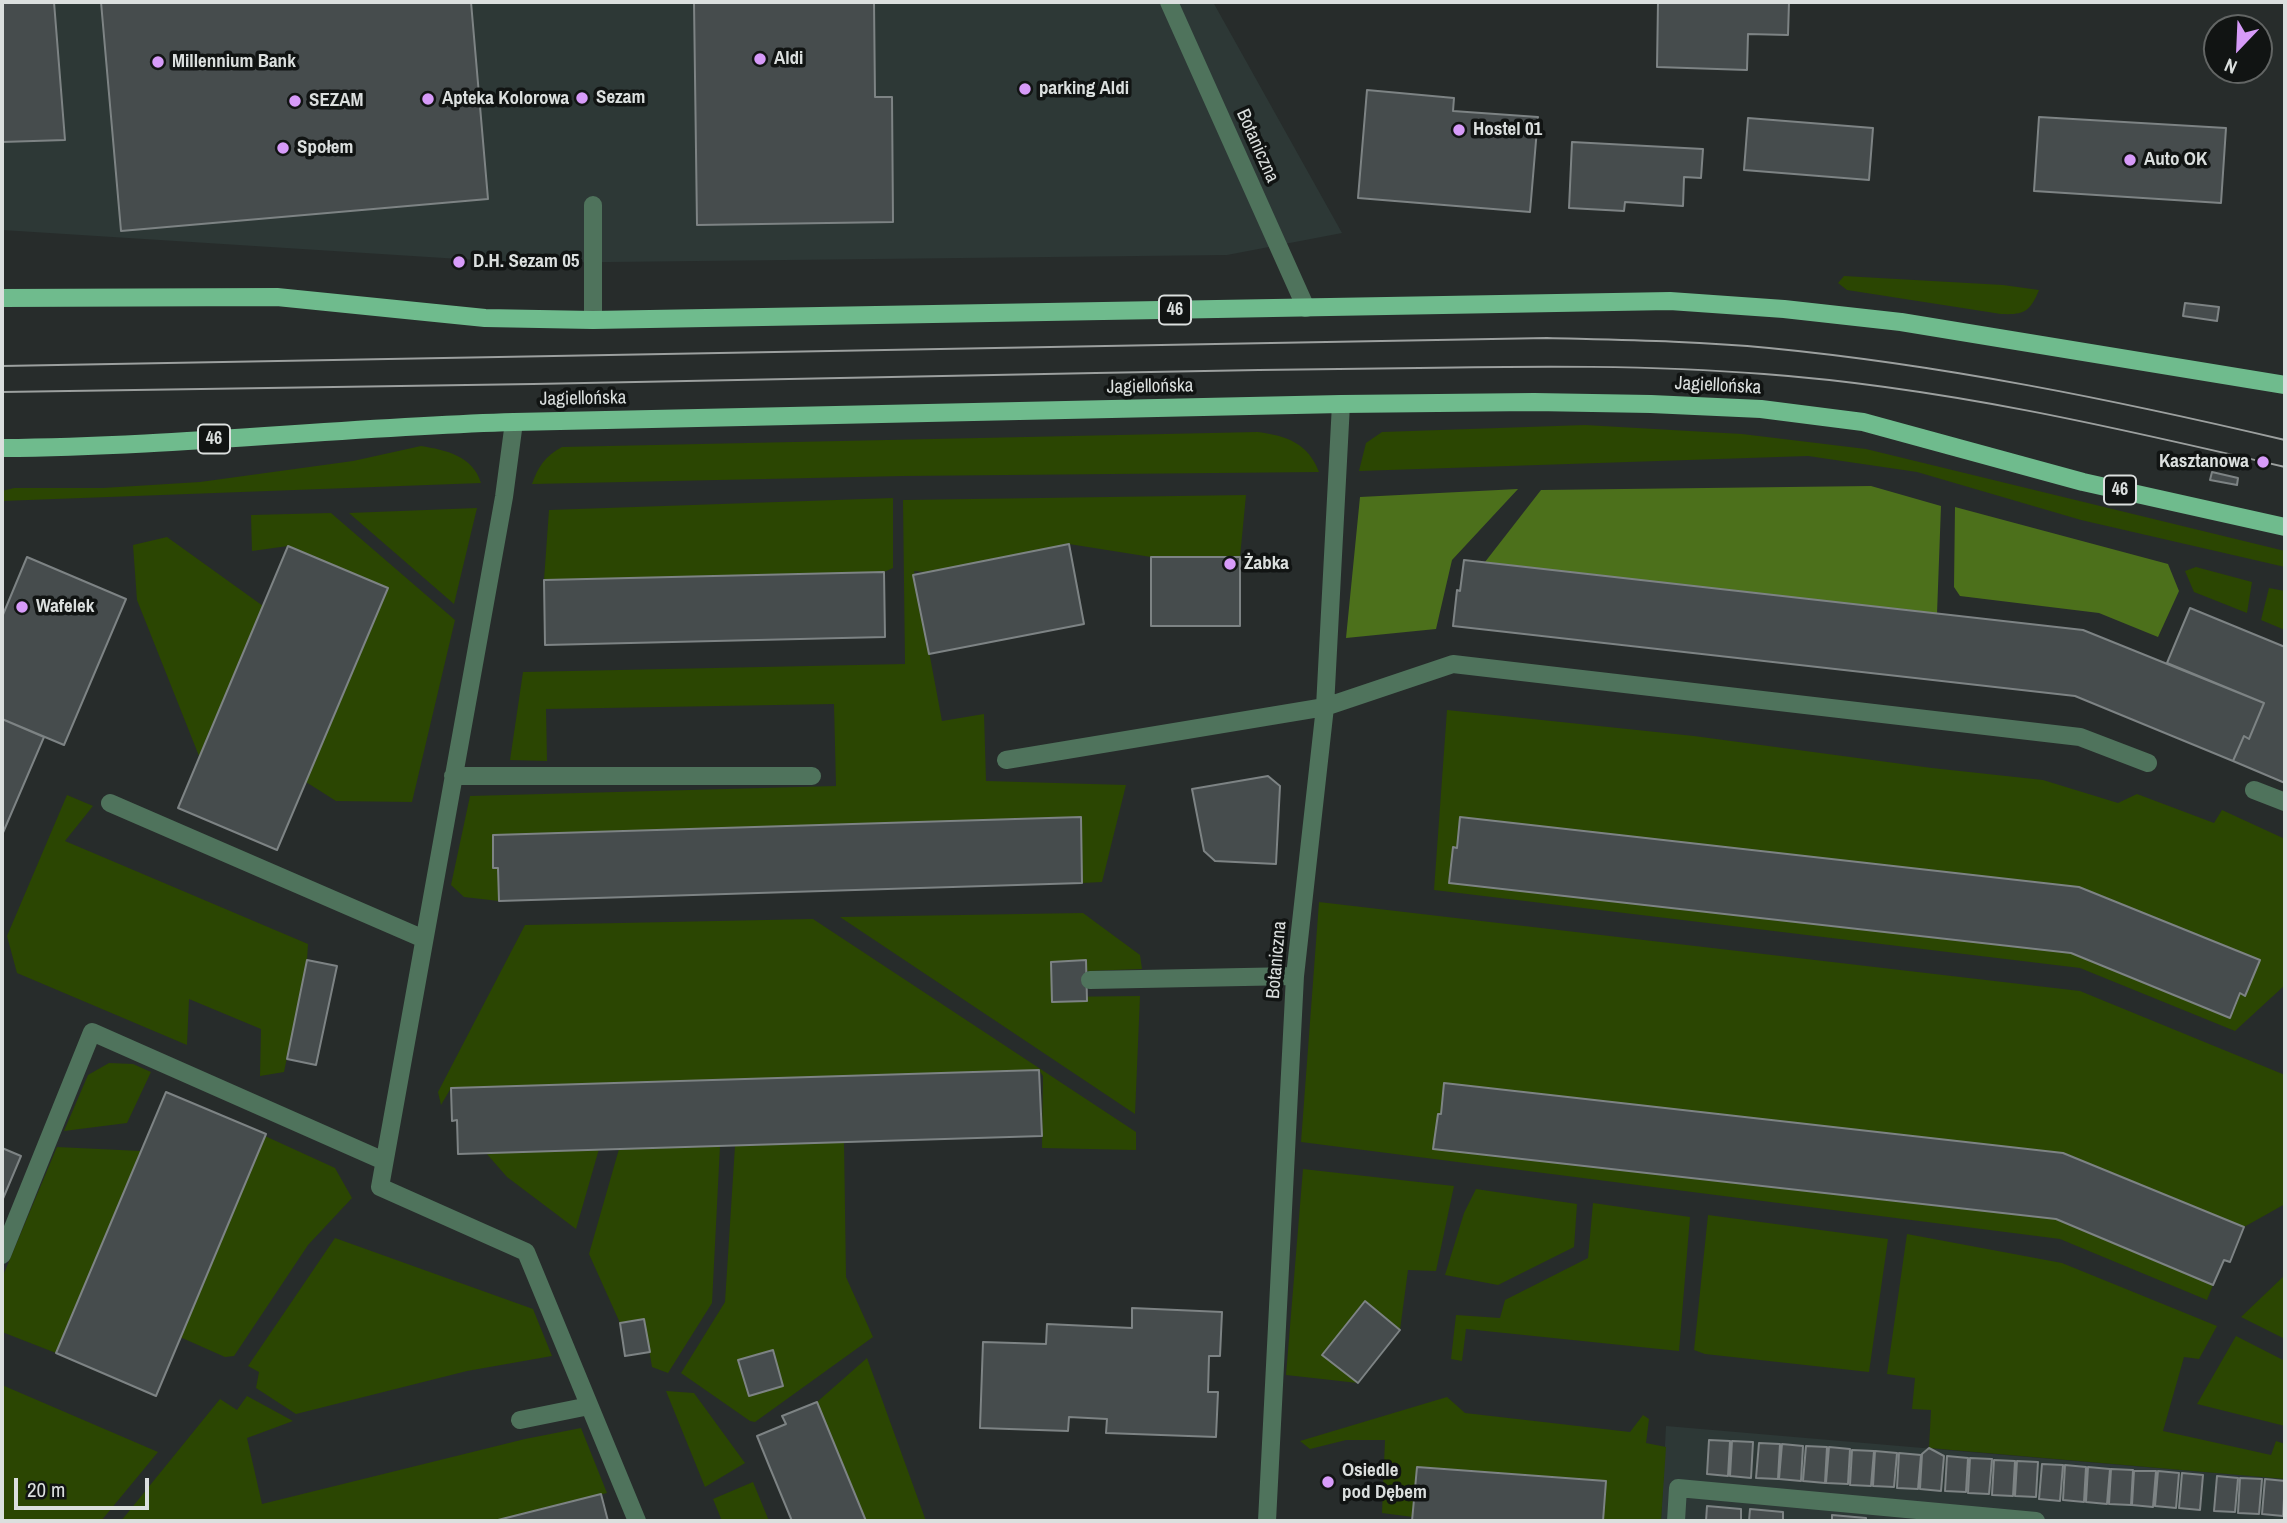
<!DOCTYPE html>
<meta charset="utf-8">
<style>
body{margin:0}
#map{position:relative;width:2287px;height:1523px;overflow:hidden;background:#272c2b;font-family:"Archivo Narrow",sans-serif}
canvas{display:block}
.frame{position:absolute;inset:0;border:4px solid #dbdfde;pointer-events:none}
.north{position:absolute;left:2203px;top:14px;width:70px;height:70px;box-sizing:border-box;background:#111413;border:2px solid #626564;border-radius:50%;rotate:203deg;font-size:19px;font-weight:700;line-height:28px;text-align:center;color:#dbdfde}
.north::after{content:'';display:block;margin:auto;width:24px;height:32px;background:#d79bf9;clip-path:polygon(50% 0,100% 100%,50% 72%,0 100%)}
.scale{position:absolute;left:14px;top:1478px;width:135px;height:32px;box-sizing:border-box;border:4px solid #dbdfde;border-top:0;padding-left:9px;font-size:21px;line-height:24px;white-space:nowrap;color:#dbdfde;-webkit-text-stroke:5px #111413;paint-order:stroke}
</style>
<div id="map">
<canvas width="2287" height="1523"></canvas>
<div class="frame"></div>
<div class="north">N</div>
<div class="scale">20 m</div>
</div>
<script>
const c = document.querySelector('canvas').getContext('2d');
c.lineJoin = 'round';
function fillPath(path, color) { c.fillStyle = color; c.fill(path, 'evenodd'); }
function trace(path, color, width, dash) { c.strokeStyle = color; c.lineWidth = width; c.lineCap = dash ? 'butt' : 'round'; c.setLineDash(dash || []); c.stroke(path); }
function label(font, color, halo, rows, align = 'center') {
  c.font = font + ' "Archivo Narrow",sans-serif'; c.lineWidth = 7; c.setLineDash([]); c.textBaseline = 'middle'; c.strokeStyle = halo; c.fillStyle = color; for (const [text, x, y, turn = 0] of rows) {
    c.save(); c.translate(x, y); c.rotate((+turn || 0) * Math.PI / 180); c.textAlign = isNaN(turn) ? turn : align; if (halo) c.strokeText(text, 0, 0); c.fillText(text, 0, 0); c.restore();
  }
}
const built = new Path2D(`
 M 2,2 L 1213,2 L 1342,233 L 1227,255 L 523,263 L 2,230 Z
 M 1666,1426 L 2285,1479 L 2285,1521 L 1661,1521 Z`);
const green = new Path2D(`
 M 1844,276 L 2003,285 L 2039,290 C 2030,312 2024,315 2001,314 L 1847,290 L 1838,283 Z
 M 1585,425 L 1742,434 L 1866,449 L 2285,551 L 2285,567 L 2081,520 L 1917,472 L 1808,456 L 1359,471 L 1366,443 L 1382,432 Z
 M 1258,432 C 1287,436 1308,443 1319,472 L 904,476 L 532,484 C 538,467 545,456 562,447 Z
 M 421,446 C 446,450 473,456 481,483 L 2,501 L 2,491 L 14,488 L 103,488 L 200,482 L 353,461 Z
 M 1246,495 L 1240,557 L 1151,557 L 1069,544 L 927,572 L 914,571 L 942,721 L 984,714 L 986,781 L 1126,785 L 1102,882 L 1082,883 L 1080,817 L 493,835 L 493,868 L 498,868 L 499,901 L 464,897 L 451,885 L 470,796 L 836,786 L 834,704 L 546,709 L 547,761 L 510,760 L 523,672 L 905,664 L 903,500 Z
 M 893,498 L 893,568 L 884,572 L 544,580 L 549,510 Z
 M 477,508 L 454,604 L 349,513 Z
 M 331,513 L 455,620 L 412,802 L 336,801 L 306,782 L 388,589 L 288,546 L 252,551 L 251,515 Z
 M 167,537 L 263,606 L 199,756 L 137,600 L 133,545 Z
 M 2196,567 L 2252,582 L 2247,613 L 2194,592 L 2185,571 Z
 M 2269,588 L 2285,591 L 2285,630 L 2261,620 Z
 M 1447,710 L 1694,736 L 1932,768 L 2043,780 L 2118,803 L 2137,794 L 2214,823 L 2222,810 L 2285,839 L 2285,985 L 2235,1031 L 2080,968 L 1434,890 Z
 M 67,795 L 93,806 L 65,841 L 308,944 L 307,960 L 284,1072 L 260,1076 L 261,1029 L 189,999 L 187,1045 L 17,973 L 7,936 Z
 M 1319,902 L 2080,991 L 2285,1075 L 2285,1204 L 2244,1227 L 2230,1262 L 2223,1260 L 2207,1300 L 2060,1239 L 1301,1142 Z
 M 1083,913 L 1140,955 L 1142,969 L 1086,971 L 1086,961 L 1051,962 L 1052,997 L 1140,996 L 1135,1114 L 840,917 Z
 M 813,919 L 1136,1132 L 1136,1150 L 1042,1148 L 1043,1076 L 1039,1070 L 451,1088 L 441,1105 L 438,1092 L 525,925 Z
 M 109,1063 L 133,1064 L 151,1072 L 127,1123 L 64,1131 L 88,1075 Z
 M 265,1136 L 335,1168 L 352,1198 L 308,1245 L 234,1356 L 225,1357 L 180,1337 Z
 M 844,1142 L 846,1277 L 873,1337 L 755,1422 L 750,1421 L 681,1373 L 725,1302 L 735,1146 Z
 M 720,1146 L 712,1303 L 668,1373 L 652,1367 L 644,1319 L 620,1323 L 589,1254 L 619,1149 Z
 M 57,1147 L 141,1151 L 56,1353 L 2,1332 L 2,1278 Z
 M 599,1149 L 576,1229 L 507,1177 L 486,1153 Z
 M 1303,1169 L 1454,1186 L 1436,1271 L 1408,1270 L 1400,1330 L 1358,1383 L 1286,1375 Z
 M 1476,1189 L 1577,1204 L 1574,1247 L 1498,1285 L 1445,1275 L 1464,1213 Z
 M 1593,1203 L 1690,1217 L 1679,1351 L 1466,1329 L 1462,1361 L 1451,1359 L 1456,1315 L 1500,1318 L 1505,1300 L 1588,1258 Z
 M 1708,1215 L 1888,1239 L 1869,1372 L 1705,1354 L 1694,1350 Z
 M 1907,1234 L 2062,1263 L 2217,1326 L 2199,1359 L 2184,1357 L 2163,1431 L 2271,1455 L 2276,1441 L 2285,1444 L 2285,1479 L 1929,1448 L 1931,1410 L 1912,1409 L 1915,1378 L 1887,1374 Z
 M 335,1238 L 533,1309 L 552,1356 L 467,1371 L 296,1414 L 256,1388 L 259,1372 L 248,1366 Z
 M 2285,1275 L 2285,1339 L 2241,1317 Z
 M 2236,1336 L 2285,1361 L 2285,1426 L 2197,1404 Z
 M 867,1358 L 926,1521 L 866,1521 L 817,1402 Z
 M 2,1385 L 158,1452 L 101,1521 L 2,1521 Z
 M 666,1391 L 694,1393 L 745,1463 L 705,1487 Z
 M 247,1396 L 293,1421 L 247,1438 L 262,1504 L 525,1439 L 581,1428 L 607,1493 L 494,1521 L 121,1521 L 220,1399 L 237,1410 Z
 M 1447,1397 L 1465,1413 L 1630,1432 L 1643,1415 L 1649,1419 L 1646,1443 L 1666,1447 L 1661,1521 L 1603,1521 L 1605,1481 L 1417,1467 L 1413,1517 L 1382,1513 L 1385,1440 L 1346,1440 L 1310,1449 L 1300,1441 Z
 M 753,1482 L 769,1521 L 722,1521 L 713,1499 Z`);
const forest = new Path2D(`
 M 1871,486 L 1941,506 L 1937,614 L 1485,562 L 1541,490 Z
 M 1518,489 L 1452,560 L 1436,629 L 1346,638 L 1360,497 Z
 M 1955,507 L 2168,564 L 2179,591 L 2158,637 L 2099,613 L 1960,596 L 1954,587 Z`);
const building = new Path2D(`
 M 2,2 L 54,2 L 65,140 L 2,142 Z
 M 101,2 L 471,2 L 488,199 L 121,231 Z
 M 694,2 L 874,2 L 875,97 L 892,97 L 893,222 L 697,225 Z
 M 1658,2 L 1789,2 L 1788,35 L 1748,34 L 1747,70 L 1657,67 Z
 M 1367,90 L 1454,98 L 1453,111 L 1538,117 L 1530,212 L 1358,198 Z
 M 2039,117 L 2226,128 L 2221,203 L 2034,191 Z
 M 1748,118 L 1873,128 L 1869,180 L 1744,170 Z
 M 1572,142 L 1703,149 L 1701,178 L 1684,177 L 1683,206 L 1625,202 L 1624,211 L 1569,208 Z
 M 2185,303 L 2219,307 L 2217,321 L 2183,316 Z
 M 2212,472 L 2238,478 L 2237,485 L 2210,480 Z
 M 1069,544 L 1084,624 L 929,654 L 913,575 Z
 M 288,546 L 388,588 L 277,850 L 178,808 Z
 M 27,557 L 126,599 L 64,745 L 2,719 L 2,617 Z
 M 1151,557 L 1240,557 L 1240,626 L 1151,626 Z
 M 1464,560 L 2083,630 L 2264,703 L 2249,739 L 2244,736 L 2233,761 L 2075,696 L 1453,626 L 1457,590 L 1460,591 Z
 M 884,572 L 885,637 L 545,645 L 544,580 Z
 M 2190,608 L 2285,647 L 2285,783 L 2233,761 L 2244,736 L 2249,739 L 2264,703 L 2167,663 Z
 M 2,719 L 44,737 L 2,835 Z
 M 1268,776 L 1280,786 L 1276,864 L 1215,861 L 1204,851 L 1192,789 Z
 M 1081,817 L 1082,883 L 499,901 L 498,868 L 493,868 L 493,835 Z
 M 1460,817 L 2079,887 L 2260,960 L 2245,996 L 2240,993 L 2230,1018 L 2071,953 L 1449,883 L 1453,847 L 1457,848 Z
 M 307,960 L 337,966 L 316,1065 L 287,1059 Z
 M 1086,960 L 1087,1001 L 1052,1002 L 1051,962 Z
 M 1039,1070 L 1042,1136 L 458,1154 L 457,1120 L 452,1121 L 451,1088 Z
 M 1444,1083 L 2063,1153 L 2244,1227 L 2230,1262 L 2224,1260 L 2213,1285 L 2056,1219 L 1433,1149 L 1438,1114 L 1441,1114 Z
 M 166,1092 L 266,1134 L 156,1396 L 56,1353 Z
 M 2,1148 L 21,1156 L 2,1201 Z
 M 1365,1301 L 1400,1330 L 1358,1383 L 1322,1355 Z
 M 1132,1308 L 1222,1312 L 1220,1356 L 1209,1356 L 1208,1392 L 1218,1392 L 1216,1437 L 1106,1433 L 1107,1419 L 1069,1417 L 1068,1431 L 980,1428 L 983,1342 L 1046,1344 L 1047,1324 L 1132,1328 Z
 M 644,1319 L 650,1352 L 625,1356 L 620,1323 Z
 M 773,1350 L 783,1386 L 749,1396 L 738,1360 Z
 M 817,1402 L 866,1521 L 792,1521 L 770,1468 L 757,1436 L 786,1424 L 782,1416 Z
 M 1709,1440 L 1730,1441 L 1728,1476 L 1707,1474 Z
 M 1732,1441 L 1753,1442 L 1751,1478 L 1730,1476 Z
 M 1759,1443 L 1780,1444 L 1778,1479 L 1756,1478 Z
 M 1782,1444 L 1803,1446 L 1801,1481 L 1779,1479 Z
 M 1806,1446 L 1827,1447 L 1825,1483 L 1803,1481 Z
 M 1829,1447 L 1850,1449 L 1848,1484 L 1826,1483 Z
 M 1929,1448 L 1944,1456 L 1941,1491 L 1920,1489 L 1922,1454 Z
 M 1852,1450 L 1874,1451 L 1871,1486 L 1850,1485 Z
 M 1875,1451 L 1897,1453 L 1894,1487 L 1873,1486 Z
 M 1899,1453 L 1921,1455 L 1918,1489 L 1897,1488 Z
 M 1947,1456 L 1968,1458 L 1966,1492 L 1945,1491 Z
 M 1970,1458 L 1992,1459 L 1989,1494 L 1968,1493 Z
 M 1994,1460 L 2015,1461 L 2013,1496 L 1992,1495 Z
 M 2017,1461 L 2038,1462 L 2036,1497 L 2015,1496 Z
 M 2042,1464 L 2063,1465 L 2060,1501 L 2039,1499 Z
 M 2065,1465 L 2086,1467 L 2084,1502 L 2063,1500 Z
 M 1417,1467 L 1606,1481 L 1603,1521 L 1412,1521 Z
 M 2088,1467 L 2110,1469 L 2107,1504 L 2086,1502 Z
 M 2111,1469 L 2133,1470 L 2131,1505 L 2109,1504 Z
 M 2134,1471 L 2156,1471 L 2153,1507 L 2132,1505 Z
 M 2158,1471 L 2179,1473 L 2176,1508 L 2155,1506 Z
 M 2182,1473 L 2203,1475 L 2200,1510 L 2179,1508 Z
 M 2217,1476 L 2238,1478 L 2235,1512 L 2214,1511 Z
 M 2240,1478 L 2262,1479 L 2259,1514 L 2238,1513 Z
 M 2265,1479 L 2285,1481 L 2283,1516 L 2262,1514 Z
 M 601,1494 L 608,1521 L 494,1521 Z
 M 1707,1506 L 1741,1509 L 1741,1521 L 1706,1521 Z
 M 1750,1509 L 1783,1512 L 1783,1521 L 1749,1521 Z
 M 1832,1515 L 1866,1518 L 1866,1521 L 1832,1521 Z`);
const minor = new Path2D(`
 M 1169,2 L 1306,308
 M 593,205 L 593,320
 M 514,422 L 504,497 L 380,1187 L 526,1252 L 637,1521
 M 1006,760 L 1325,707 L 1453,664 L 2080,737 L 2148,763
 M 453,776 L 812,776
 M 2254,790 L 2285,802
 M 110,803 L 424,939
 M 1090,980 L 1295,976
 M 2,1255 L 92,1032 L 384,1161
 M 520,1420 L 589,1406
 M 1267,1521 L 1295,976 L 1325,707 L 1341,404
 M 1676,1521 L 1678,1488 L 2036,1521`);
const major = new Path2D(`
 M 2,298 L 277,297 L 485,318 L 593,320 L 1670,301 L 1784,309 L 1901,322 L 2285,385
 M 2,448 C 173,447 343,427 514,422 L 1341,404 L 1534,402 L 1651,404 L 1761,409 L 1863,422 L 2083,482 L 2285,527`);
const tram = new Path2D(`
 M 2,366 L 1547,338 C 1621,340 1695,341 1769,348 C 1943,365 2115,400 2285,440
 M 2,392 C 367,388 731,380 1096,373 C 1204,371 1311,369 1419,368 C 1534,366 1649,365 1764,374 C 1940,387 2114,427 2285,467`);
const markers = [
 [760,59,7,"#d79bf9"],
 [158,62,7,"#d79bf9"],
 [1025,89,7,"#d79bf9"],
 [582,98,7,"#d79bf9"],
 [428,99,7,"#d79bf9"],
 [295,101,7,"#d79bf9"],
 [1459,130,7,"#d79bf9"],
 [283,148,7,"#d79bf9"],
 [2130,160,7,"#d79bf9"],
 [459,262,7,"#d79bf9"],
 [2263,462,7,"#d79bf9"],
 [1230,564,7,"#d79bf9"],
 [22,607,7,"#d79bf9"],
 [1328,1482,7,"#d79bf9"]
];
const shields = [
 [1175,310,32],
 [214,439,32],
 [2120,490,32]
];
const shieldNames = [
 ["46",1175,310],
 ["46",214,439],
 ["46",2120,490]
];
const poiNames = [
 ["Aldi",774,59],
 ["Millennium Bank",172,62],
 ["parking Aldi",1039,89],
 ["Sezam",596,98],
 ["Apteka Kolorowa",442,99],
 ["SEZAM",309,101],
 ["Hostel 01",1473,130],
 ["Społem",297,148],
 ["Auto OK",2144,160],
 ["D.H. Sezam 05",473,262],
 ["Kasztanowa",2249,462,"right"],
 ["Żabka",1244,564],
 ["Wafelek",36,607],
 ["Osiedle",1342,1471],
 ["pod Dębem",1342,1493]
];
const streetNames = [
 ["Botaniczna",1257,146,66],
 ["Jagiellońska",1718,386,3],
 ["Jagiellońska",1150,387,-1],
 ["Jagiellońska",583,399,-1],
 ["Botaniczna",1277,960,-85]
];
fillPath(built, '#2d3836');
fillPath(green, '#2b4602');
fillPath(forest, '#4c701b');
fillPath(building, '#464c4d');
trace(building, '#7d8384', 2);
trace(minor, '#4f735c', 18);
trace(major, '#6fbb8d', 18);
trace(tram, '#9ca09f', 2);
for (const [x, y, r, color] of markers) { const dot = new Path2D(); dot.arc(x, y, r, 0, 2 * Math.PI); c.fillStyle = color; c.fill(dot); trace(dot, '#111413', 2.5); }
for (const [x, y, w] of shields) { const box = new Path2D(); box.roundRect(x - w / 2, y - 14.5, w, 29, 5); c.fillStyle = '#111413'; c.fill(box); trace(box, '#dbdfde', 2); }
label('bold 18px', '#dbdfde', null, shieldNames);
label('bold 19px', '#dbdfde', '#111413', poiNames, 'left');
label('19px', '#dbdfde', '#111413', streetNames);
</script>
